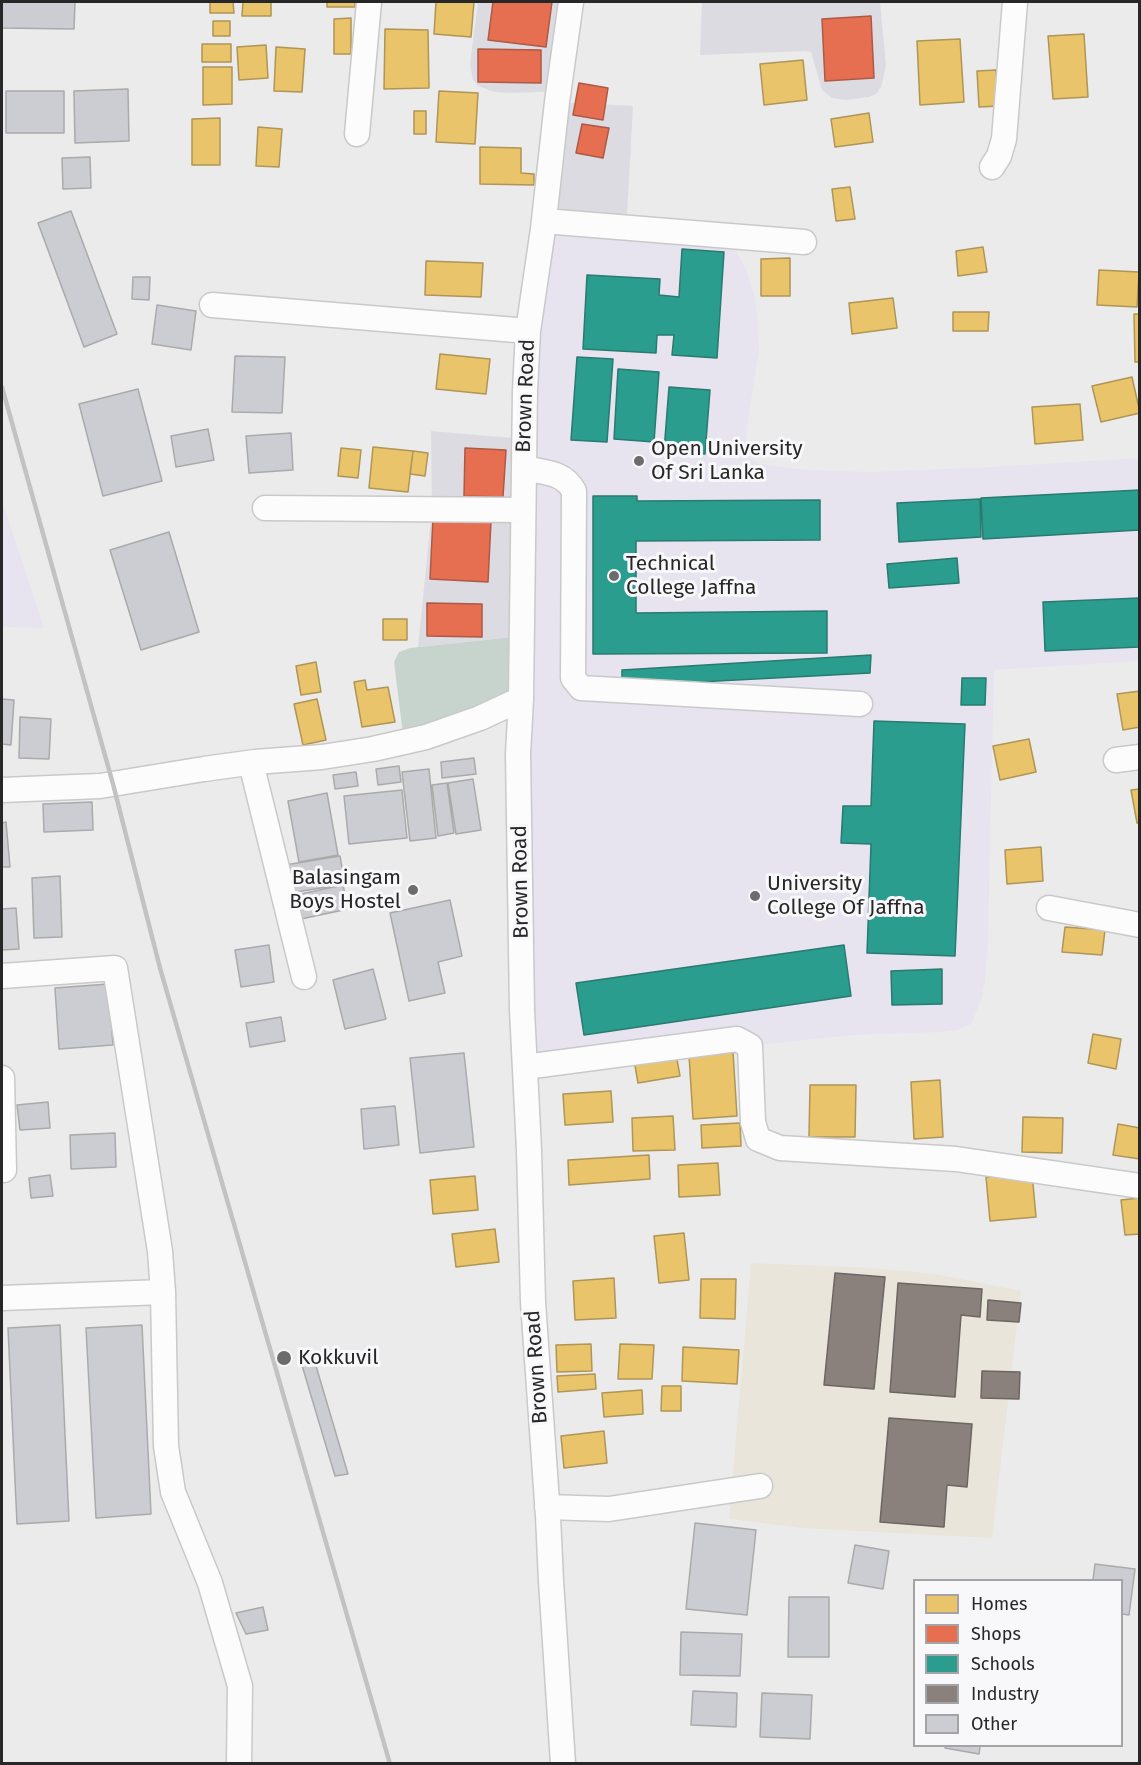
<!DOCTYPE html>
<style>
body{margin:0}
#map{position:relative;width:1141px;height:1765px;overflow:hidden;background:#ebebec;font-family:"Fira Sans",sans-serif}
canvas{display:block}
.frame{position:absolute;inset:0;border:3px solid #272728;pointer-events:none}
.legend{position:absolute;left:913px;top:1579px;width:210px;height:168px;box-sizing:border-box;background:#f8f8fa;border:2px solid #a4a4a6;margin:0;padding:8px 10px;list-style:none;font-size:18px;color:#272728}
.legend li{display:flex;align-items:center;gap:12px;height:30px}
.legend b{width:30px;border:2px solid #a4a4a6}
</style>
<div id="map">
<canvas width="1141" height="1765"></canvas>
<div class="frame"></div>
<ul class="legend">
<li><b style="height:16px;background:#e9c46a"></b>Homes</li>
<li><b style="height:16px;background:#e76f51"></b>Shops</li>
<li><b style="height:16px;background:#2a9d8f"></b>Schools</li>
<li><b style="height:16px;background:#8a817c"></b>Industry</li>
<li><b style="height:16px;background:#cccdd3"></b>Other</li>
</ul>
</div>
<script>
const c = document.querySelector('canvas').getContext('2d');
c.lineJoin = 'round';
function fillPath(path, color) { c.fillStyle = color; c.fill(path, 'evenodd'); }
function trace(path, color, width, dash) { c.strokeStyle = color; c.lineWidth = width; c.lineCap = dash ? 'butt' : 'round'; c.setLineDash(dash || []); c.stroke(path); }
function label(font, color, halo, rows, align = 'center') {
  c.font = font + ' "Fira Sans",sans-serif'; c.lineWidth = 6; c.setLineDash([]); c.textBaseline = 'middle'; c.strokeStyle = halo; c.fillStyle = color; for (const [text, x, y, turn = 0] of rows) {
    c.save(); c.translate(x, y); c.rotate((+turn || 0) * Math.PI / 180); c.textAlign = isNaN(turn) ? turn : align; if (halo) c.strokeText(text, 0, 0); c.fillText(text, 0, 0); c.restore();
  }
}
const built = new Path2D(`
 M 478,2 L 571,2 L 559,91 L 515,93 L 495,92 L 478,86 L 473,80 L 470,64 Z
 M 702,2 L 880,2 L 886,66 L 881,87 L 876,94 L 869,97 L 846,100 L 832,98 L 822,90 L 811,52 L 805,51 L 700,55 Z
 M 557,102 L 633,106 L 626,233 L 544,221 Z
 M 431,431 L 524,439 L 522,636 L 418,647 L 432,509 Z`);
const industrial = new Path2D(`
 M 751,1263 L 873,1268 L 935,1274 L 1021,1291 L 992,1538 L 802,1528 L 729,1519 Z`);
const education = new Path2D(`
 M 543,229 L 734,247 L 746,270 L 754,295 L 758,322 L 759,351 L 746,432 L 748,457 L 759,464 L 807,470 L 870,472 L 991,467 L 1139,458 L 1139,661 L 994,670 L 988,939 L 985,980 L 981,1001 L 971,1024 L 957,1030 L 942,1032 L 853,1035 L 750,1046 L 519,1064 L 518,754 Z
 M 2,500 L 44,628 L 2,627 Z`);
const green = new Path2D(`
 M 522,636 L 521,699 L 404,742 L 394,662 L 399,652 L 410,648 Z`);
const homes = new Path2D(`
 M 210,2 L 233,2 L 234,13 L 210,13 Z
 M 243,2 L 271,2 L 271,16 L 242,16 Z
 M 327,2 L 355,2 L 355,7 L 327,7 Z
 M 436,2 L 474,2 L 471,37 L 434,34 Z
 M 351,18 L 351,54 L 334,54 L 334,19 Z
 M 213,21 L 230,21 L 230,36 L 213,36 Z
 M 385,29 L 428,30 L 429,88 L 384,89 Z
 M 1084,34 L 1088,97 L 1053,99 L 1048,36 Z
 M 960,39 L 964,102 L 920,105 L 917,41 Z
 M 202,44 L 231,44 L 231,62 L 202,62 Z
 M 266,45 L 268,78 L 239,80 L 237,47 Z
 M 276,47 L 305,49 L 302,92 L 274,91 Z
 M 803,60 L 807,100 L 764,105 L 760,64 Z
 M 203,67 L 232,67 L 232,104 L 203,105 Z
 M 996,70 L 999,106 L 979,107 L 977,71 Z
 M 439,91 L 478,93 L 475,144 L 436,142 Z
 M 414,111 L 426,111 L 426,134 L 414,134 Z
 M 869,113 L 873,142 L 835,147 L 831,119 Z
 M 220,118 L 220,165 L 192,165 L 192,119 Z
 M 258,127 L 282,129 L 279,167 L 256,166 Z
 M 480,147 L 521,148 L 521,173 L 534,174 L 534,185 L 480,184 Z
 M 850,187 L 855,219 L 836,221 L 832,189 Z
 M 983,247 L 987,272 L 958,276 L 956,251 Z
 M 790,258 L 790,296 L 761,296 L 761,259 Z
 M 426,261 L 483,263 L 481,297 L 425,295 Z
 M 1099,270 L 1139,272 L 1137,307 L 1097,305 Z
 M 893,298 L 897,328 L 852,334 L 849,303 Z
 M 953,312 L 989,312 L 988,331 L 953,331 Z
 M 1134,314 L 1140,314 L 1140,362 L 1135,362 Z
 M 440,354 L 490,359 L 486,394 L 436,389 Z
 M 1132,377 L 1140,413 L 1101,422 L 1092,386 Z
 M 1080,404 L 1083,440 L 1035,444 L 1032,407 Z
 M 373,447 L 413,451 L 408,492 L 369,488 Z
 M 341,448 L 361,450 L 358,478 L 338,476 Z
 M 413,451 L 428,453 L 425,476 L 410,474 Z
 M 383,619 L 407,619 L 407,640 L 383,640 Z
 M 316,662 L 321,692 L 301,695 L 296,666 Z
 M 365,680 L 367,690 L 388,687 L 395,722 L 362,727 L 354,682 Z
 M 1140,691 L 1140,727 L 1123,730 L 1117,694 Z
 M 317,699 L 326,740 L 303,745 L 294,704 Z
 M 1029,739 L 1036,772 L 1000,780 L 993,746 Z
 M 1140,789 L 1140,823 L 1137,823 L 1131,790 Z
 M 1041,847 L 1043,881 L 1007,884 L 1005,850 Z
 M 1065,927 L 1105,930 L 1102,955 L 1062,952 Z
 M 1093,1034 L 1121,1039 L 1116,1069 L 1088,1063 Z
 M 733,1052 L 737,1116 L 693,1119 L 689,1055 Z
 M 676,1054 L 680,1076 L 638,1083 L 634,1060 Z
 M 940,1080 L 943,1137 L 914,1139 L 911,1082 Z
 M 810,1085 L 856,1085 L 855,1137 L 809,1137 Z
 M 611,1091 L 613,1122 L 565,1125 L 563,1094 Z
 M 673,1116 L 675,1150 L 633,1151 L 632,1118 Z
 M 1023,1117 L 1063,1118 L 1062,1153 L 1022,1152 Z
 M 740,1123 L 741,1146 L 702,1148 L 701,1125 Z
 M 1118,1124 L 1140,1128 L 1140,1159 L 1113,1155 Z
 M 649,1155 L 650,1179 L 569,1185 L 568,1160 Z
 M 718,1163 L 720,1195 L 679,1197 L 678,1165 Z
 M 1032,1173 L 1036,1217 L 990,1221 L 986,1177 Z
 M 475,1176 L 478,1210 L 433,1214 L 430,1180 Z
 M 1140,1198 L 1140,1234 L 1125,1235 L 1121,1200 Z
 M 495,1229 L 499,1262 L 456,1267 L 452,1234 Z
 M 684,1233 L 689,1280 L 659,1283 L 654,1236 Z
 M 614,1278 L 616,1318 L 575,1320 L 573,1281 Z
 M 701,1279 L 736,1279 L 735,1319 L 700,1318 Z
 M 591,1344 L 592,1371 L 557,1372 L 556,1345 Z
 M 620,1344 L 654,1345 L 652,1379 L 618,1379 Z
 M 683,1347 L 739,1350 L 737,1384 L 682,1381 Z
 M 595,1374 L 596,1389 L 558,1392 L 557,1376 Z
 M 662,1386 L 681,1386 L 681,1411 L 661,1411 Z
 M 642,1390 L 643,1414 L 604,1417 L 602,1393 Z
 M 604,1431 L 607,1463 L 564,1468 L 561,1436 Z`);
const shops = new Path2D(`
 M 493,2 L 552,2 L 546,47 L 488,40 Z
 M 871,16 L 874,78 L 825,81 L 822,19 Z
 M 478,49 L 541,50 L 541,83 L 478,82 Z
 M 579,83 L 608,88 L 603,120 L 573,115 Z
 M 582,124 L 609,128 L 603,158 L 576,153 Z
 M 465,448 L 506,450 L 503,497 L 464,496 Z
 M 433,518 L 491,521 L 488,582 L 430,579 Z
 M 427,603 L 482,604 L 482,637 L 427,636 Z`);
const schools = new Path2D(`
 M 682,249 L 724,252 L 717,358 L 672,355 L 674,335 L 657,335 L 656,353 L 583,349 L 587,275 L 660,279 L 659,295 L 679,297 Z
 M 577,357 L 613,359 L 607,442 L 571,440 Z
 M 618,369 L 659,372 L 654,442 L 614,439 Z
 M 669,387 L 710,390 L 705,454 L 664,451 Z
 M 1140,490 L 1140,530 L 983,539 L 981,498 Z
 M 593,496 L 637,496 L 637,501 L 820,500 L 820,540 L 636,541 L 636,613 L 827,611 L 827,653 L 593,654 Z
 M 980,499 L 981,537 L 899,542 L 897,503 Z
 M 957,558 L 959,583 L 889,588 L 887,564 Z
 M 1140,598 L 1140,647 L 1045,651 L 1043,602 Z
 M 871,655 L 870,673 L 622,686 L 622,670 Z
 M 962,678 L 986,678 L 985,705 L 961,705 Z
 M 874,721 L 965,724 L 955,956 L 867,953 L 871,844 L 841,843 L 843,806 L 871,806 Z
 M 844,945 L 851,996 L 584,1035 L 576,983 Z
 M 942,969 L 942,1004 L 892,1005 L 891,971 Z`);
const industry = new Path2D(`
 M 835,1273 L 885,1277 L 874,1389 L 824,1385 Z
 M 898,1283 L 982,1289 L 980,1317 L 961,1315 L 955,1397 L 890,1392 Z
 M 988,1300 L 1021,1303 L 1019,1322 L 987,1320 Z
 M 982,1371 L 1020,1372 L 1019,1399 L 981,1398 Z
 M 889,1418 L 972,1424 L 967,1487 L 947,1485 L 944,1527 L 880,1522 Z`);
const building = new Path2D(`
 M 2,2 L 75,2 L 74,29 L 2,28 Z
 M 128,89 L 129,141 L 75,143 L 74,91 Z
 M 6,91 L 64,91 L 64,133 L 6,133 Z
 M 90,157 L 91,188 L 63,189 L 62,158 Z
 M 71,211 L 117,334 L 84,347 L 38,223 Z
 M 133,277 L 150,277 L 149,300 L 132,299 Z
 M 157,305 L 196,311 L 191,350 L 152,344 Z
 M 235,356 L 285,357 L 282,413 L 232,412 Z
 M 138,389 L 162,481 L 103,496 L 79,404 Z
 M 208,429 L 214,460 L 176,467 L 171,436 Z
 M 291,433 L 293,470 L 249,473 L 246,436 Z
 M 169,532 L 199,632 L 141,650 L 110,550 Z
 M 2,699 L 14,700 L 11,745 L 2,744 Z
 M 20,717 L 51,719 L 49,759 L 19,758 Z
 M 474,758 L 476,774 L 442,778 L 441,762 Z
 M 399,766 L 401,782 L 378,785 L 376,769 Z
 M 429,769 L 436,838 L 410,841 L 402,772 Z
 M 356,772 L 358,786 L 335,789 L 333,775 Z
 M 473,779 L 481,830 L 456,834 L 448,783 Z
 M 447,783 L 454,833 L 438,836 L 432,785 Z
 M 402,790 L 407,838 L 349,844 L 344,796 Z
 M 327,793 L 338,855 L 299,862 L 288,801 Z
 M 92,802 L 93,830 L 44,832 L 43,804 Z
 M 6,822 L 10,867 L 2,867 L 2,823 Z
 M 340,856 L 345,884 L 290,893 L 285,865 Z
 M 60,876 L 62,937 L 34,938 L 32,878 Z
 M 343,885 L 348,909 L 301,919 L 296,895 Z
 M 450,900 L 462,956 L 438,962 L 445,993 L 409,1001 L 390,913 Z
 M 16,908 L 19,949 L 2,950 L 2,909 Z
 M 269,945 L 274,982 L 241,987 L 235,950 Z
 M 373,969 L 386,1019 L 345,1029 L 333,980 Z
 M 108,984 L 113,1045 L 59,1049 L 55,988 Z
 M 281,1017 L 285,1041 L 250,1047 L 246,1023 Z
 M 464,1053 L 474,1147 L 420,1153 L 410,1058 Z
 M 48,1102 L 50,1128 L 20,1130 L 17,1105 Z
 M 395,1106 L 399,1145 L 364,1149 L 361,1109 Z
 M 115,1133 L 116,1167 L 71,1169 L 70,1135 Z
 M 50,1175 L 53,1196 L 31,1198 L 29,1178 Z
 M 60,1325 L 69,1521 L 17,1524 L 8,1328 Z
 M 142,1325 L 151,1514 L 96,1518 L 86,1328 Z
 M 311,1349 L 348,1474 L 335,1476 L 298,1352 Z
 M 695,1523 L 756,1530 L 747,1615 L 686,1609 Z
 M 855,1545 L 889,1551 L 883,1589 L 848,1583 Z
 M 1095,1564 L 1135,1569 L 1129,1615 L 1122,1614 L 1122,1580 L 1093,1580 Z
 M 789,1597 L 829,1597 L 829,1657 L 788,1657 Z
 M 263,1607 L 268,1630 L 246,1634 L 236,1613 Z
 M 681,1632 L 742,1634 L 740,1676 L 680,1675 Z
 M 693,1691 L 737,1693 L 736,1727 L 691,1725 Z
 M 762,1693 L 812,1695 L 810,1739 L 760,1737 Z
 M 946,1746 L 980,1746 L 979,1754 L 945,1748 Z`);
const street = new Path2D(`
 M 357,134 L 369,2
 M 992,167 L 999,156 L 1004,139 L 1015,2
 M 544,221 L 804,242
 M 212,305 L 528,331
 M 524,468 C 544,473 563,471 574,491 L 573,678 L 581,688 L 860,704
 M 265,508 L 523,510
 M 1116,760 L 1140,757
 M 251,763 L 304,977
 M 2,790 L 100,786 L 204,769 L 255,762 L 322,757 L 373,749 L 426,737 L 480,718 L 521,699
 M 1049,908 L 1140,925
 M 2,976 L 115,968 L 160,1251 L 163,1292 L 166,1446 L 173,1492 L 210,1583 L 240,1686 L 239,1764
 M 525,1067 L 737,1039 L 750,1046 L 753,1122 L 758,1139 L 780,1148 L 956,1159 L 1140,1186
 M 2,1078 L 4,1170
 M 2,1298 L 163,1292
 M 547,1507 L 609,1509 L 760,1486
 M 563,1764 L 551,1581 L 548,1516 L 533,1302 L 529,1150 L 522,1010 L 518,754 L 521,699 L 525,391 L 528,331 L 543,229 L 557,102 L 571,2`);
const rail = new Path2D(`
 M 2,387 L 113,784 L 160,968 L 390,1764`);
const markers = [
 [639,461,6,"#6c6c6d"],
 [614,576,6,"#6c6c6d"],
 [413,890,6,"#6c6c6d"],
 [755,896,6,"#6c6c6d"],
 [284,1358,8,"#6c6c6d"]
];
const streetNames = [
 ["Brown Road",526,396,-88],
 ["Brown Road",521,882,-91],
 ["Brown Road",537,1367,-94]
];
const poiNames = [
 ["Open University",651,449],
 ["Of Sri Lanka",651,473],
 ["Technical",626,564],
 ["College Jaffna",626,588],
 ["Balasingam",401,878,"right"],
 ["Boys Hostel",401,902,"right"],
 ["University",767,884],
 ["College Of Jaffna",767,908],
 ["Kokkuvil",298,1358]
];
fillPath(built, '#dbdbe1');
fillPath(industrial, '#eae5da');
fillPath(education, '#e7e4f0');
fillPath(green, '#c7d4cd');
fillPath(homes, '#e9c46a');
trace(homes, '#af9556', 1.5);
fillPath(shops, '#e76f51');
trace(shops, '#ad5945', 1.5);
fillPath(schools, '#2a9d8f');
trace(schools, '#297a70', 1.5);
fillPath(industry, '#8a817c');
trace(industry, '#6c6663', 1.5);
fillPath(building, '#cccdd3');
trace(building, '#aaa', 1.5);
trace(street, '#c9c9c9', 27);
trace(street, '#fcfcfc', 24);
trace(rail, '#c2c2c3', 4.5);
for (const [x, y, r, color] of markers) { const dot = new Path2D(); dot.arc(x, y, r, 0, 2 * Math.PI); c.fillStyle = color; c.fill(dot); trace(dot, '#f8f8fa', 2); }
label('21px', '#272728', '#f8f8fa', streetNames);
label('21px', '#272728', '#f8f8fa', poiNames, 'left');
</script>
